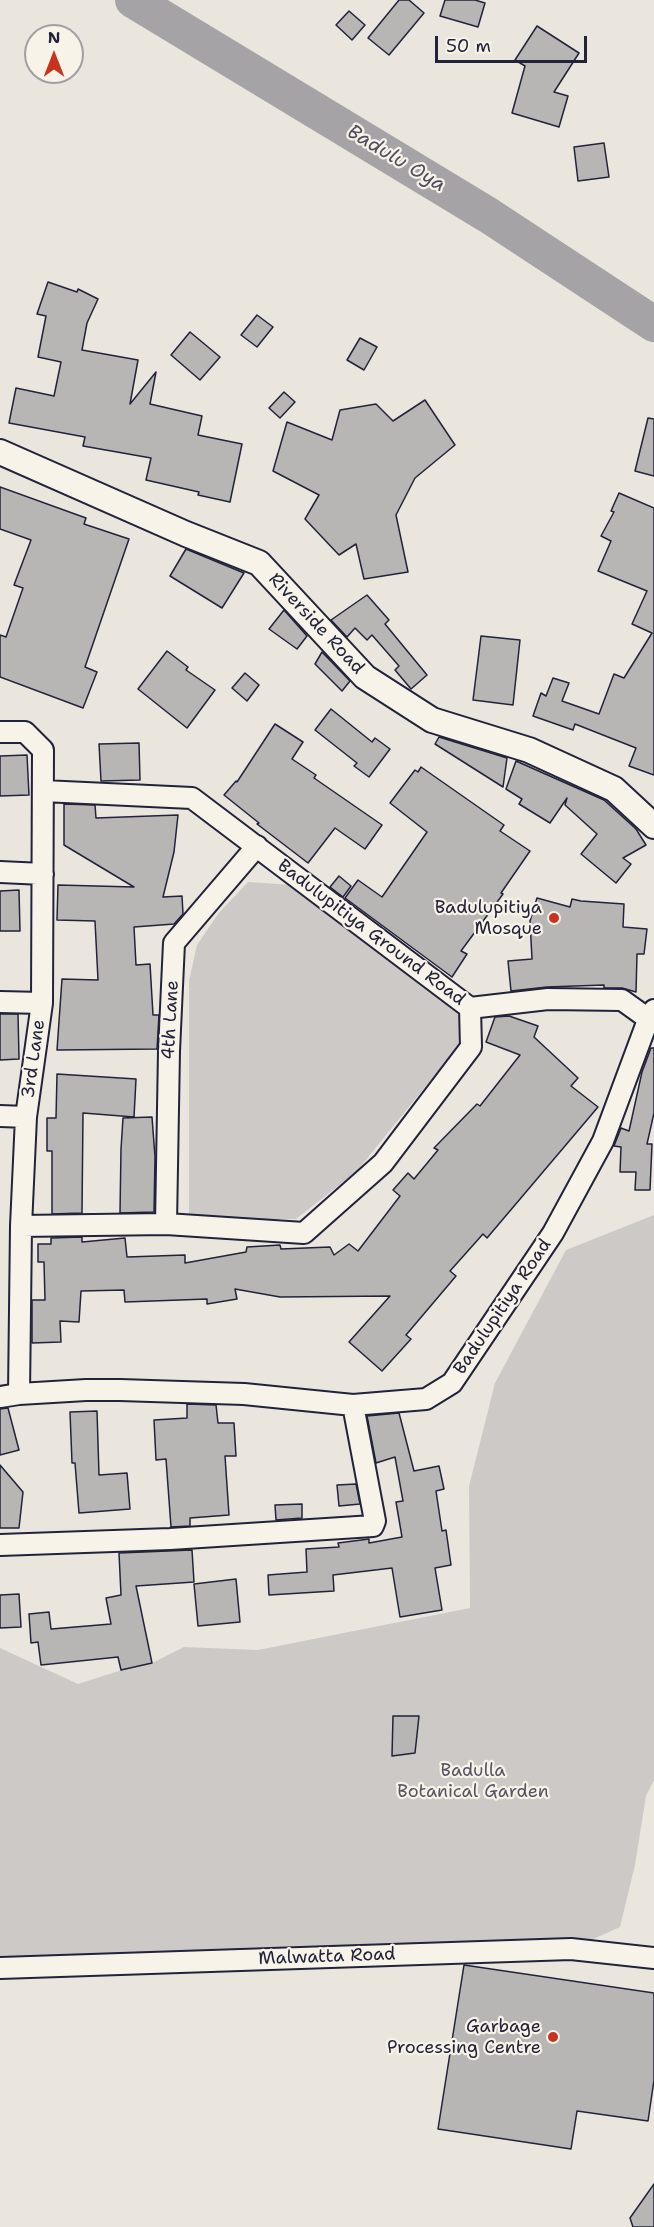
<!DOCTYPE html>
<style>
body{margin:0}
#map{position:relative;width:654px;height:2227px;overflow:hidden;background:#eae6de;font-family:"Shantell Sans",sans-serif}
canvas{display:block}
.north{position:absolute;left:24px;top:24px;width:60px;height:60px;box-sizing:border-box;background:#f7f3e8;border:2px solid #a29fa3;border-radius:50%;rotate:0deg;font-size:16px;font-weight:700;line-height:24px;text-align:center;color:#22223b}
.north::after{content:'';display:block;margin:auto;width:21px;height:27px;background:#c8321e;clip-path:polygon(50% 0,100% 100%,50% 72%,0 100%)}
.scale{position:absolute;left:435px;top:36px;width:152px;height:27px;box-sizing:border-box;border:3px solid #22223b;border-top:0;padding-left:8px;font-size:18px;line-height:21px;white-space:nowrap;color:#22223b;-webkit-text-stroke:4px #f7f3e8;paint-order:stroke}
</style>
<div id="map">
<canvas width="654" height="2227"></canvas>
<div class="north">N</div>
<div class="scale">50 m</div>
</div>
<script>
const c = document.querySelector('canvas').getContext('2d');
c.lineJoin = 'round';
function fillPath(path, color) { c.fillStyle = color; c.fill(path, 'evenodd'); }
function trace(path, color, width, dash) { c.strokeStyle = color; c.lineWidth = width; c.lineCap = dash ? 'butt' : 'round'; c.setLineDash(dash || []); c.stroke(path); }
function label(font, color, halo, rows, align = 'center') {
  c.font = font + ' "Shantell Sans",sans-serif'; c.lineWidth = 4.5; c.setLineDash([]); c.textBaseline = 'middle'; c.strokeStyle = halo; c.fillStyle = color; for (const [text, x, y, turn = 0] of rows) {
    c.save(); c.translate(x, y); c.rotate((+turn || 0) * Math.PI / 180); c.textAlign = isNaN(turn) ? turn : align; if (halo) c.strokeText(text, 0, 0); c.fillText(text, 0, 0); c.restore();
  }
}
const green = new Path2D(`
 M 248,882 L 293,885 L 461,1016 L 459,1045 L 357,1171 L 296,1219 L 209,1219 L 189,1217 L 189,981 L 197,945 L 218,914 Z
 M 654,1215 L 654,1780 L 646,1796 L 635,1865 L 620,1927 L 571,1949 L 0,1968 L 0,1648 L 78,1684 L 128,1668 L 152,1663 L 184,1647 L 258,1650 L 470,1608 L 469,1486 L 495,1383 L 566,1250 Z`);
const river = new Path2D(`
 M 133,0 L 488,215 L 654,324`);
const building = new Path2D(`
 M 399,0 L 409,0 L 424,13 L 389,55 L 368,38 Z
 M 445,0 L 475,0 L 485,3 L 478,27 L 440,16 Z
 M 349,11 L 365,25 L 352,40 L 336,25 Z
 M 537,26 L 579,53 L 554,92 L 568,96 L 559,127 L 512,113 L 525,66 L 515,60 Z
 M 604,143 L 609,177 L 578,181 L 574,147 Z
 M 48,282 L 77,292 L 78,289 L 98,299 L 87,323 L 82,350 L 138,360 L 130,404 L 156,372 L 150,404 L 202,416 L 198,435 L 242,444 L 230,502 L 198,495 L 199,492 L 146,480 L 151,458 L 83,446 L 85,437 L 9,423 L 16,388 L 54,396 L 61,362 L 38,357 L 46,316 L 37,314 Z
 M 257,315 L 273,327 L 257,347 L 241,335 Z
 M 190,332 L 220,357 L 200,380 L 171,355 Z
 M 360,338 L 377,347 L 364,370 L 347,360 Z
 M 284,392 L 295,402 L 280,418 L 269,408 Z
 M 425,400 L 455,445 L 415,478 L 396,515 L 408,572 L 364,579 L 356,544 L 339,555 L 305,519 L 319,495 L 273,471 L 287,422 L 332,440 L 340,410 L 376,404 L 393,421 Z
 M 648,418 L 654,419 L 654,476 L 635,471 Z
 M 0,487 L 86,518 L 84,524 L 129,539 L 85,667 L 97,672 L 83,708 L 0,677 L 0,635 L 6,637 L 23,588 L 14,585 L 31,540 L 0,529 Z
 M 619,493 L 654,508 L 654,775 L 629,766 L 636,748 L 575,724 L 573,730 L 533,716 L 541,693 L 546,696 L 553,678 L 569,683 L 562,701 L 599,714 L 614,674 L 624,678 L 652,633 L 632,624 L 647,591 L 598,571 L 611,541 L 601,536 L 614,512 L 611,511 Z
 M 186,549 L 244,573 L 222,608 L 170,576 Z
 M 367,595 L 389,620 L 385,624 L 427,675 L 411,689 L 395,670 L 399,666 L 372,635 L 367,640 L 355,628 L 347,637 L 331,620 Z
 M 284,610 L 307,636 L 297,649 L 269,629 Z
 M 481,636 L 520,640 L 513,705 L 473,700 Z
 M 167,651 L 188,667 L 186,670 L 215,690 L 187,728 L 138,689 Z
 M 322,652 L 350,681 L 342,691 L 315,664 Z
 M 245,673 L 259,685 L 247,701 L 232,688 Z
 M 331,709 L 372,742 L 375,738 L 390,749 L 369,777 L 354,766 L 357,763 L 315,730 Z
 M 275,724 L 303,742 L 292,759 L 316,775 L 314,778 L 382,825 L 365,849 L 335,828 L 308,863 L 257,824 L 259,823 L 224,795 L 236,781 L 237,782 Z
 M 439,737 L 507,758 L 503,787 L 435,744 Z
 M 139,743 L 140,780 L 101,781 L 99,744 Z
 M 27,755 L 29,795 L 0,796 L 0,756 Z
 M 516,761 L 604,800 L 636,829 L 646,845 L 623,858 L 631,864 L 616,883 L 581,854 L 597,834 L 565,805 L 567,798 L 550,823 L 519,804 L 522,799 L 506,789 Z
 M 421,767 L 504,825 L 500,831 L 530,851 L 501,893 L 503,894 L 461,951 L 467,954 L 452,977 L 345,898 L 358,880 L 382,897 L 427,832 L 390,803 L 415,770 L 418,772 Z
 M 64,804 L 95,805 L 96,818 L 178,815 L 174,852 L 163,897 L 182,896 L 183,914 L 174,924 L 134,927 L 136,965 L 150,964 L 153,1015 L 159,1015 L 157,1049 L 57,1050 L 62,979 L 98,980 L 95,921 L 57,920 L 58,885 L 134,887 L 64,845 Z
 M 339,876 L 351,886 L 343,897 L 330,887 Z
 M 19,890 L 20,931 L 0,931 L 0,891 Z
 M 537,898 L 570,907 L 572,899 L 581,901 L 624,904 L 623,927 L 647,929 L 644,954 L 637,954 L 636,992 L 622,988 L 604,988 L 604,985 L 547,987 L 511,991 L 508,961 L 532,959 L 530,921 Z
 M 0,1014 L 18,1014 L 19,1059 L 0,1060 Z
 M 509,1016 L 538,1026 L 534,1037 L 578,1078 L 571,1086 L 598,1107 L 487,1238 L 483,1234 L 450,1271 L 456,1276 L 406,1335 L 411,1339 L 382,1371 L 349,1342 L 390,1296 L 280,1297 L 235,1289 L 237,1299 L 207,1304 L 207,1299 L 125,1302 L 124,1290 L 81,1291 L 79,1322 L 60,1321 L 61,1342 L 32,1343 L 32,1300 L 45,1300 L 44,1262 L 38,1262 L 38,1244 L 51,1244 L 51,1238 L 82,1237 L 82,1242 L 125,1238 L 127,1257 L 185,1255 L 185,1263 L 246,1252 L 247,1247 L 280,1245 L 281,1249 L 330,1247 L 334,1255 L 349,1244 L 358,1251 L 400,1196 L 393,1190 L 408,1173 L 414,1179 L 438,1150 L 434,1148 L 477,1104 L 480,1106 L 520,1055 L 486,1042 L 495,1017 Z
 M 651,1048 L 654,1048 L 654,1113 L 647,1144 L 652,1144 L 650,1190 L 635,1190 L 636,1172 L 620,1172 L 621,1147 L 614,1146 L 621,1128 L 629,1131 L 642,1072 Z
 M 57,1074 L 136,1079 L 134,1117 L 83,1113 L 82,1213 L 52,1214 L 52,1151 L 47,1151 L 47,1118 L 56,1118 Z
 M 152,1117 L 155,1157 L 154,1212 L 120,1213 L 121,1149 L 123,1118 Z
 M 187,1404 L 216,1405 L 218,1423 L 234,1423 L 236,1456 L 225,1456 L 229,1515 L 190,1518 L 190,1526 L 171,1527 L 166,1459 L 156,1460 L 154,1420 L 187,1418 Z
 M 8,1408 L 19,1450 L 0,1455 L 0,1409 Z
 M 97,1411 L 99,1475 L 127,1473 L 130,1509 L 79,1513 L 75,1463 L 72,1463 L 70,1412 Z
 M 399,1413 L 414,1471 L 439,1466 L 444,1489 L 436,1491 L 442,1531 L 446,1530 L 451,1565 L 435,1568 L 442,1610 L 400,1617 L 392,1568 L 333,1575 L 334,1591 L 269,1595 L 268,1575 L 307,1572 L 306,1549 L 339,1547 L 338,1543 L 369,1539 L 369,1543 L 402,1537 L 396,1502 L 403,1501 L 395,1457 L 376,1463 L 367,1416 Z
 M 0,1465 L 23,1492 L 19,1528 L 0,1528 Z
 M 356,1484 L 360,1504 L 339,1506 L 337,1485 Z
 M 302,1504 L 302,1518 L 276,1520 L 275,1505 Z
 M 192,1550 L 194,1582 L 136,1586 L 152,1663 L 121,1670 L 118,1657 L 41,1665 L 38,1642 L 31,1643 L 29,1614 L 49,1612 L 51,1629 L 111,1624 L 106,1598 L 121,1595 L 119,1553 Z
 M 236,1579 L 240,1622 L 198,1626 L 194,1584 Z
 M 19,1594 L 21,1627 L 0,1628 L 0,1595 Z
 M 393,1716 L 419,1716 L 415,1753 L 392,1756 Z
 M 464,1965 L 654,1993 L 654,2080 L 648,2121 L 577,2111 L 571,2149 L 438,2129 Z
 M 654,2184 L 654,2227 L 633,2227 L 630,2218 Z`);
const minor = new Path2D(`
 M 0,732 L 25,732 L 43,750 L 42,1003 L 26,1117 L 21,1226 L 19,1394
 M 0,872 L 43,874
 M 0,1002 L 42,1003
 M 470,1008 L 548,999 L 622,1000 L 654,1023
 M 0,1116 L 26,1117
 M 166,1224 L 169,1051 L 174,943 L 257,846
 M 21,1226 L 166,1224 L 304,1233 L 383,1163 L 471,1047 L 470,1008 L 192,798 L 43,791
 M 0,1397 L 19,1394 L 86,1390 L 120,1390 L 244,1394 L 353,1405 L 426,1399 L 452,1383 L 553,1233 L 603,1141 L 648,1020 L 654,1010
 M 0,1545 L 170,1539 L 373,1526 L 375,1521 L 353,1405
 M 0,1968 L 571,1949 L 654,1958`);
const tertiary = new Path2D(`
 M 0,452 L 186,534 L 259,563 L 365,677 L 432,720 L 529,750 L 614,789 L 654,826`);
const markers = [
 [554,918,6,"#c8321e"],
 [553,2037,6,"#c8321e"]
];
const streetNames = [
 ["Riverside Road",316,624,47],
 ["Badulupitiya Ground Road",371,933,37],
 ["4th Lane",171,1020,-87],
 ["3rd Lane",34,1059,-82],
 ["Badulupitiya Road",503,1307,-56],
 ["Malwatta Road",327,1957,-2]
];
const poiNames = [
 ["Badulupitiya",542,908],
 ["Mosque",542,929],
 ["Garbage",541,2027],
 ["Processing Centre",541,2048]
];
const parkNames = [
 ["Badulla",473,1771],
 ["Botanical Garden",473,1792]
];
const waterNames = [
 ["Badulu Oya",396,159,31]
];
fillPath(green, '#cdc9c6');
trace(river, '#a6a3a6', 36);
fillPath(building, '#b8b6b5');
trace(building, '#22223b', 1.5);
trace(minor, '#22223b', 24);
trace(tertiary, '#22223b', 28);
trace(minor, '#f7f3e8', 20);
trace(tertiary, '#f7f3e8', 24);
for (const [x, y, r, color] of markers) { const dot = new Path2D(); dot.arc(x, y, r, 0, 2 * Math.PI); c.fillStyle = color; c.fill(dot); trace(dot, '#f7f3e8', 2); }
label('18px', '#22223b', '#f7f3e8', streetNames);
label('18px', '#22223b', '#f7f3e8', poiNames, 'right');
label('18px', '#555465', '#f7f3e8', parkNames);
label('italic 20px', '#504f60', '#f7f3e8', waterNames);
</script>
